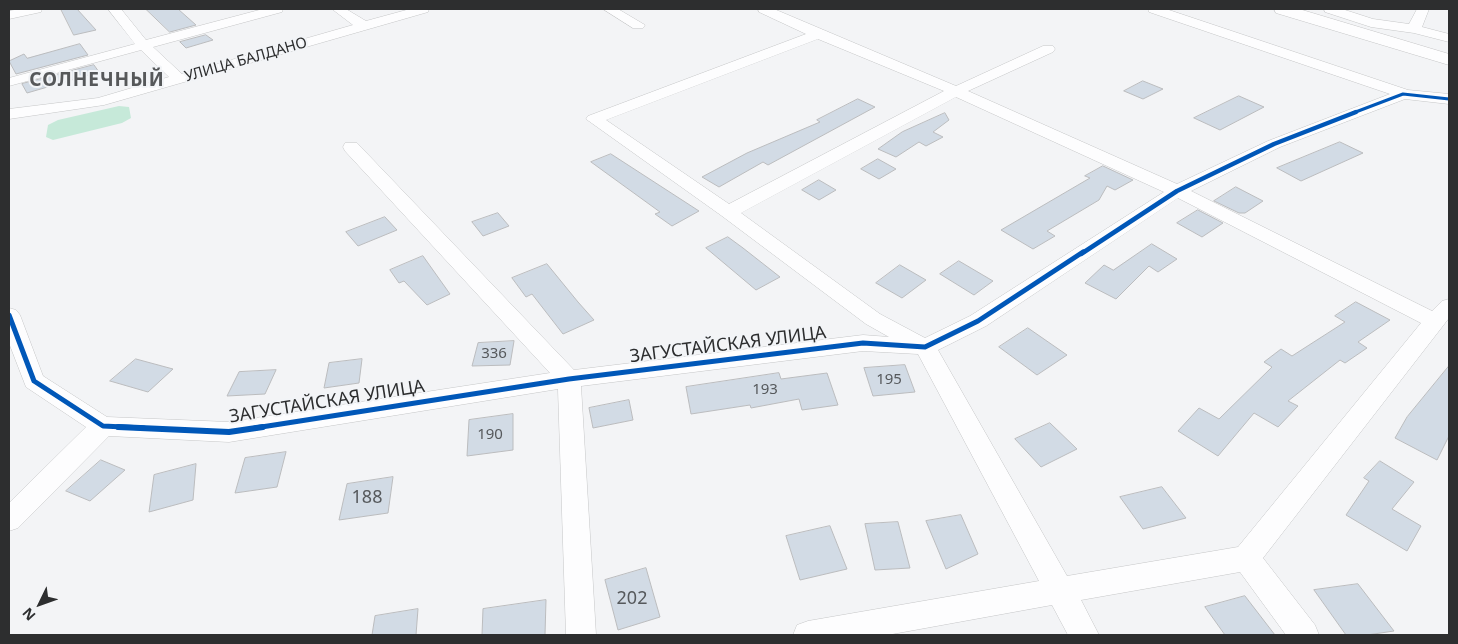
<!DOCTYPE html>
<meta charset="utf-8">
<style>
body{margin:0}
#map{position:relative;width:1458px;height:644px;overflow:hidden;background:#f3f4f6;font-family:"Noto Sans",sans-serif}
canvas{display:block}
.frame{position:absolute;inset:0;border:10px solid #2d2e2f;pointer-events:none}
.north{position:absolute;left:15px;top:579px;width:50px;height:50px;-webkit-text-stroke:4px #f2f4f7;paint-order:stroke;rotate:228deg;font-size:14px;font-weight:700;line-height:20px;text-align:center;color:#2d2e2f}
.north::after{content:'';display:block;margin:auto;width:18px;height:22px;background:#2d2e2f;clip-path:polygon(50% 0,100% 100%,50% 72%,0 100%)}
</style>
<div id="map">
<canvas width="1458" height="644"></canvas>
<div class="frame"></div>
<div class="north">N</div>
</div>
<script>
const c = document.querySelector('canvas').getContext('2d');
c.lineJoin = 'round';
function fillPath(path, color) { c.fillStyle = color; c.fill(path, 'evenodd'); }
function trace(path, color, width, dash) { c.strokeStyle = color; c.lineWidth = width; c.lineCap = dash ? 'butt' : 'round'; c.setLineDash(dash || []); c.stroke(path); }
function label(font, color, halo, rows, align = 'center') {
  c.font = font + ' "Noto Sans",sans-serif'; c.lineWidth = 4; c.setLineDash([]); c.textBaseline = 'middle'; c.strokeStyle = halo; c.fillStyle = color; for (const [text, x, y, turn = 0] of rows) {
    c.save(); c.translate(x, y); c.rotate((+turn || 0) * Math.PI / 180); c.textAlign = isNaN(turn) ? turn : align; if (halo) c.strokeText(text, 0, 0); c.fillText(text, 0, 0); c.restore();
  }
}
const green = new Path2D(`
 M 119,106 L 129,107 L 131,118 L 122,123 L 53,140 L 46,137 L 48,125 L 58,120 Z`);
const building = new Path2D(`
 M 61,9 L 77,9 L 96,30 L 74,35 Z
 M 146,9 L 178,9 L 196,25 L 170,32 Z
 M 206,35 L 213,40 L 186,48 L 180,42 Z
 M 80,44 L 88,55 L 16,74 L 9,61 L 24,54 L 27,58 Z
 M 94,65 L 99,72 L 27,93 L 22,84 Z
 M 1143,81 L 1163,89 L 1143,99 L 1124,91 Z
 M 1239,96 L 1264,107 L 1220,130 L 1194,118 Z
 M 858,99 L 875,107 L 768,165 L 763,162 L 719,187 L 702,177 L 747,153 L 820,122 L 817,120 Z
 M 945,113 L 949,120 L 933,132 L 943,137 L 926,146 L 919,142 L 896,157 L 878,149 L 902,132 Z
 M 1340,142 L 1363,153 L 1301,181 L 1277,168 Z
 M 611,154 L 699,211 L 672,226 L 655,214 L 660,212 L 591,162 Z
 M 878,159 L 896,169 L 879,179 L 861,169 Z
 M 1103,166 L 1133,180 L 1115,190 L 1107,186 L 1099,200 L 1047,231 L 1055,236 L 1033,249 L 1001,230 L 1090,178 L 1085,176 Z
 M 819,180 L 836,190 L 819,200 L 802,190 Z
 M 1236,187 L 1263,201 L 1245,213 L 1239,213 L 1214,201 Z
 M 1198,210 L 1223,223 L 1202,237 L 1177,223 Z
 M 498,213 L 509,226 L 483,236 L 472,222 Z
 M 385,217 L 397,230 L 358,246 L 346,232 Z
 M 728,237 L 743,248 L 780,277 L 756,290 L 706,248 Z
 M 1152,244 L 1177,259 L 1158,272 L 1149,266 L 1116,299 L 1085,283 L 1104,265 L 1113,270 Z
 M 423,256 L 450,294 L 427,305 L 404,281 L 399,283 L 390,270 Z
 M 959,261 L 993,281 L 974,295 L 940,274 Z
 M 547,264 L 578,302 L 594,320 L 563,334 L 532,294 L 526,297 L 512,278 Z
 M 900,265 L 926,280 L 902,298 L 876,283 Z
 M 1356,302 L 1390,320 L 1358,342 L 1367,348 L 1345,363 L 1340,360 L 1288,401 L 1298,406 L 1278,427 L 1254,413 L 1218,456 L 1178,431 L 1199,408 L 1219,419 L 1272,367 L 1264,362 L 1281,349 L 1292,356 L 1345,322 L 1335,316 Z
 M 1028,328 L 1067,355 L 1037,375 L 999,347 Z
 M 514,341 L 510,365 L 472,366 L 478,343 Z
 M 136,359 L 173,369 L 148,392 L 110,381 Z
 M 362,359 L 359,383 L 324,388 L 329,363 Z
 M 905,365 L 915,392 L 873,396 L 864,368 Z
 M 1449,366 L 1449,436 L 1437,460 L 1395,438 L 1407,417 Z
 M 276,370 L 265,394 L 227,396 L 239,372 Z
 M 779,373 L 781,379 L 827,373 L 838,405 L 802,410 L 799,399 L 751,408 L 750,405 L 691,414 L 686,387 Z
 M 629,400 L 633,420 L 593,428 L 589,408 Z
 M 513,414 L 513,450 L 467,456 L 469,420 Z
 M 1050,423 L 1077,449 L 1041,467 L 1015,439 Z
 M 286,452 L 277,487 L 235,493 L 245,458 Z
 M 101,460 L 125,470 L 90,501 L 66,491 Z
 M 1380,461 L 1414,482 L 1392,509 L 1421,526 L 1407,551 L 1346,515 L 1369,481 L 1364,478 Z
 M 196,464 L 193,500 L 149,512 L 154,475 Z
 M 393,477 L 388,513 L 339,520 L 347,484 Z
 M 1162,487 L 1186,518 L 1143,529 L 1120,497 Z
 M 961,515 L 978,554 L 946,569 L 926,521 Z
 M 898,522 L 910,568 L 875,570 L 865,524 Z
 M 830,526 L 847,569 L 800,580 L 786,536 Z
 M 646,568 L 660,617 L 618,630 L 605,580 Z
 M 1358,584 L 1394,631 L 1367,635 L 1346,635 L 1314,590 Z
 M 1245,596 L 1275,635 L 1225,635 L 1205,607 Z
 M 546,600 L 545,635 L 482,635 L 483,609 Z
 M 418,609 L 416,635 L 372,635 L 375,616 Z`);
const minor = new Path2D(`
 M 20,9 L 42,9 L 41,12 L 9,19 L 9,11 Z
 M 108,9 L 121,9 L 146,40 L 263,9 L 283,9 L 282,12 L 153,47 L 182,74 L 353,25 L 332,9 L 346,9 L 366,21 L 410,9 L 429,9 L 428,12 L 104,105 L 9,119 L 9,109 L 98,98 L 169,77 L 141,50 L 9,86 L 9,78 L 135,44 Z
 M 603,9 L 618,9 L 645,25 L 643,28 L 633,28 Z
 M 758,9 L 774,9 L 956,86 L 1043,46 L 1053,46 L 1055,49 L 1053,52 L 968,91 L 1177,184 L 1268,141 L 1390,94 L 1149,12 L 1148,9 L 1166,9 L 1408,90 L 1449,94 L 1449,104 L 1405,99 L 1280,147 L 1191,191 L 1432,311 L 1442,301 L 1449,299 L 1449,318 L 1263,558 L 1315,625 L 1319,635 L 1286,635 L 1240,572 L 1081,600 L 1099,635 L 1068,635 L 1052,605 L 887,635 L 793,635 L 797,625 L 808,621 L 1039,581 L 918,354 L 863,351 L 581,386 L 596,635 L 566,635 L 558,389 L 229,442 L 109,436 L 18,528 L 9,531 L 9,503 L 86,427 L 26,387 L 9,343 L 9,308 L 16,310 L 20,315 L 43,376 L 107,417 L 229,422 L 550,373 L 345,151 L 343,147 L 345,143 L 357,143 L 574,370 L 863,335 L 889,337 L 866,324 L 722,216 L 586,119 L 588,116 L 806,34 L 759,12 ZM 818,39 L 944,91 L 729,204 L 606,120 ZM 956,97 L 1164,192 L 970,316 L 925,338 L 880,314 L 741,213 ZM 1178,198 L 1421,323 L 1238,547 L 1067,576 L 938,350 L 986,326 Z
 M 1324,9 L 1342,9 L 1373,19 L 1409,24 L 1417,9 L 1429,9 L 1422,27 L 1449,34 L 1449,42 L 1414,33 L 1371,27 L 1325,12 Z`);
const primary = new Path2D(`
 M 1274,9 L 1299,9 L 1449,54 L 1449,65 L 1276,13 Z`);
const cyclewayFar3 = new Path2D(`
 M 1353,113 L 1403,94 L 1449,99`);
const cyclewayFar2 = new Path2D(`
 M 1081,254 L 1177,191 L 1274,144 L 1356,112`);
const cyclewayFar1 = new Path2D(`
 M 9,315 L 34,381 L 103,426 L 144,428
 M 255,428 L 569,379 L 863,343 L 925,347 L 978,321 L 1083,252`);
const cycleway = new Path2D(`
 M 118,427 L 229,432 L 263,427`);
const farStreetnames = [
 ["УЛИЦА БАЛДАНО",246,60,-16]
];
const numberNames = [
 ["336",494,354],
 ["195",889,380],
 ["193",765,390],
 ["190",490,435]
];
const streetNames = [
 ["ЗАГУСТАЙСКАЯ УЛИЦА",728,345,-7],
 ["ЗАГУСТАЙСКАЯ УЛИЦА",327,402,-9]
];
const nearNumbernames = [
 ["188",367,498],
 ["202",632,599]
];
const farDistrictnames = [
 ["СОЛНЕЧНЫЙ",97,81]
];
fillPath(green, '#c6e9d9');
fillPath(building, '#d2dbe5');
trace(building, '#bbbcbe', 1);
trace(minor, '#c5c6c7', 1);
trace(primary, '#c5c6c7', 1);
fillPath(minor, '#fdfdfe');
fillPath(primary, '#fdfdfe');
trace(cyclewayFar3, '#0057b8', 3);
trace(cyclewayFar2, '#0057b8', 4.5);
trace(cyclewayFar1, '#0057b8', 5);
trace(cycleway, '#0057b8', 6);
label('15px', '#2d2e2f', '#f2f4f7', farStreetnames);
label('15px', '#56595c', null, numberNames);
label('18px', '#2d2e2f', '#f2f4f7', streetNames);
label('18px', '#56595c', null, nearNumbernames);
c.letterSpacing = '1px';
label('bold 19px', '#56585a', '#f2f4f7', farDistrictnames);
c.letterSpacing = '0px';
</script>
